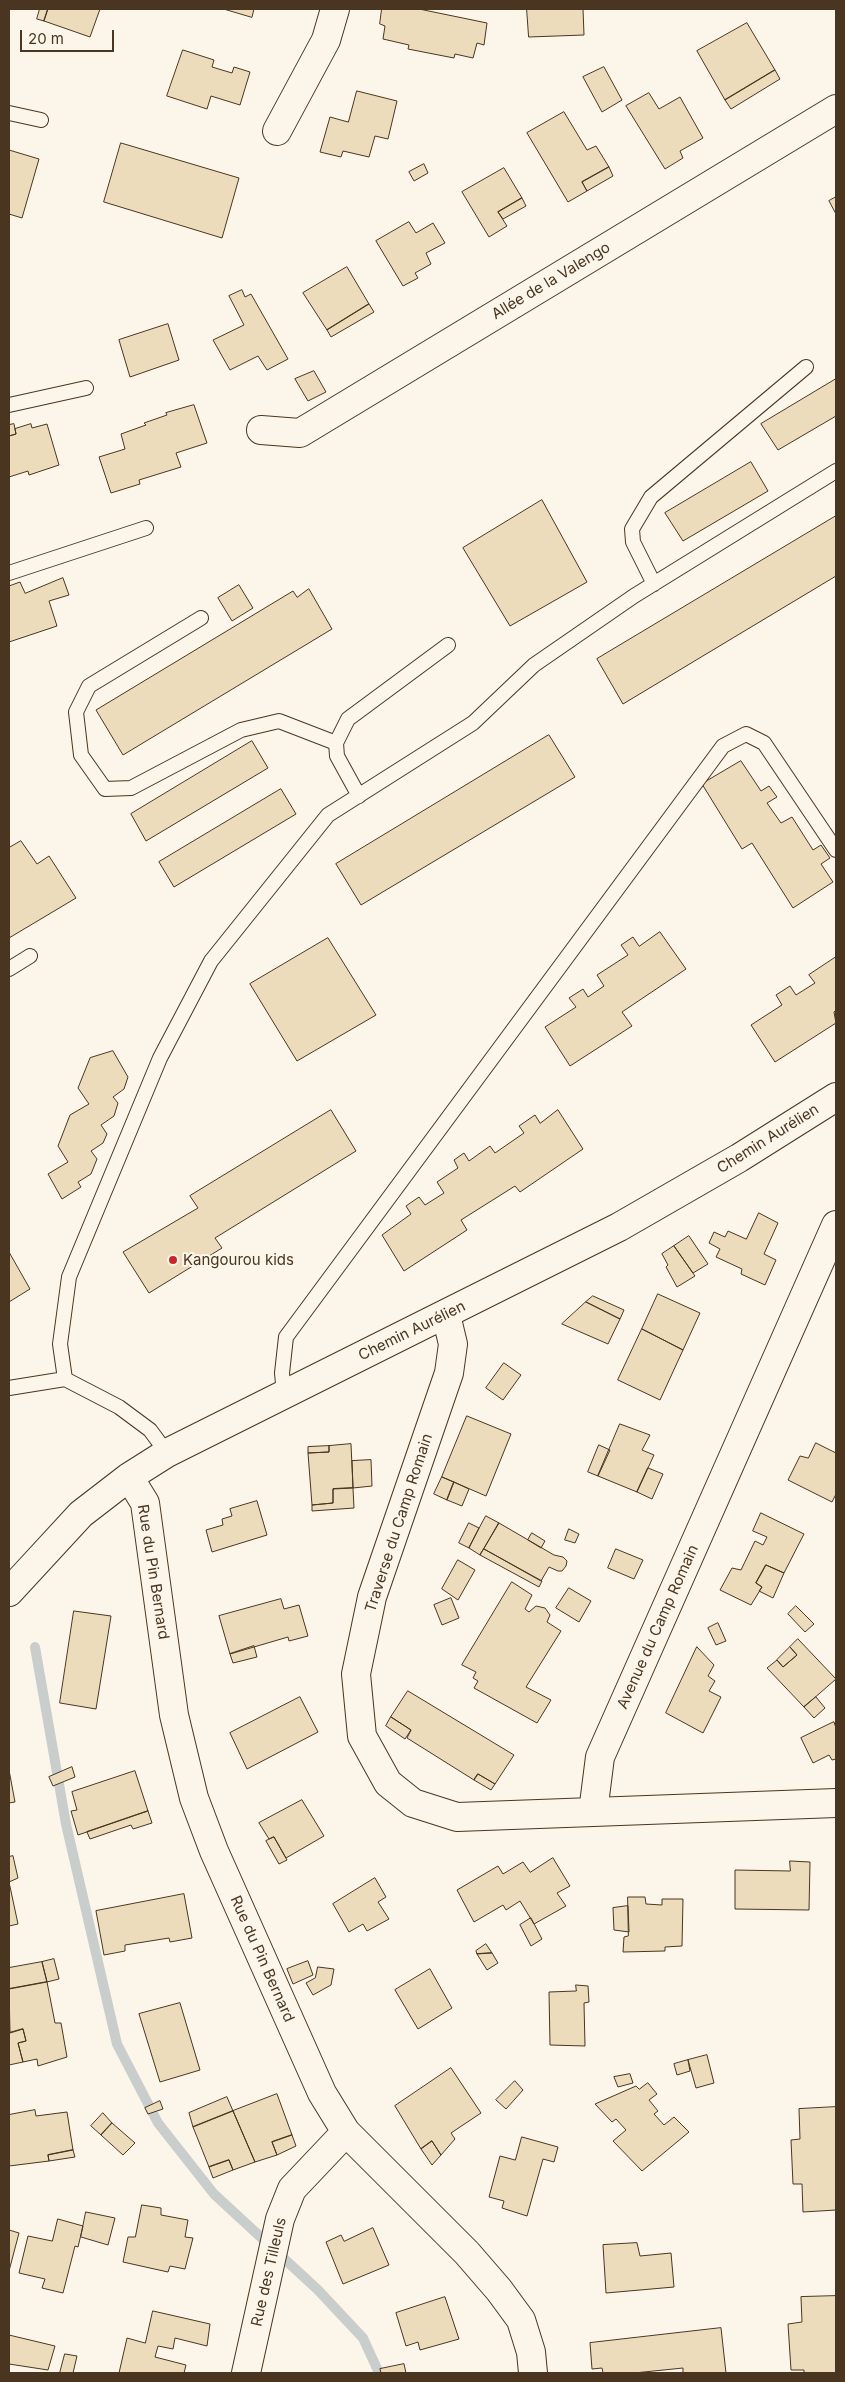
<!DOCTYPE html>
<meta charset="utf-8">
<style>
body{margin:0}
#map{position:relative;width:845px;height:2382px;overflow:hidden;background:#fbf6e9;font-family:Inter,sans-serif}
canvas{display:block}
.frame{position:absolute;inset:0;border:10px solid #4a3520;pointer-events:none}
.scale{position:absolute;left:20px;top:30px;width:94px;height:22px;box-sizing:border-box;border:2px solid #4a3520;border-top:0;padding-left:6px;font-size:15px;line-height:18px;white-space:nowrap;color:#4a3520;-webkit-text-stroke:4px #fbf6e9;paint-order:stroke}
</style>
<div id="map">
<canvas width="845" height="2382"></canvas>
<div class="frame"></div>
<div class="scale">20 m</div>
</div>
<script>
const c = document.querySelector('canvas').getContext('2d');
c.lineJoin = 'round';
function trace(path, color, width, dash) { c.strokeStyle = color; c.lineWidth = width; c.lineCap = dash ? 'butt' : 'round'; c.setLineDash(dash || []); c.stroke(path); }
function fillPath(path, color) { c.fillStyle = color; c.fill(path, 'evenodd'); }
function label(font, color, halo, rows, align = 'center') {
  c.font = font + ' Inter,sans-serif'; c.lineWidth = 4; c.setLineDash([]); c.textBaseline = 'middle'; c.strokeStyle = halo; c.fillStyle = color; for (const [text, x, y, turn = 0] of rows) {
    c.save(); c.translate(x, y); c.rotate((+turn || 0) * Math.PI / 180); c.textAlign = isNaN(turn) ? turn : align; if (halo) c.strokeText(text, 0, 0); c.fillText(text, 0, 0); c.restore();
  }
}
const stream = new Path2D(`
 M 35,1647 L 66,1824 L 117,2044 L 158,2123 L 214,2194 L 318,2290 L 363,2338 L 379,2373`);
const building = new Path2D(`
 M 40,9 L 48,9 L 44,21 L 37,19 Z
 M 48,9 L 100,9 L 90,37 L 44,21 Z
 M 224,9 L 254,9 L 252,17 Z
 M 382,9 L 419,9 L 487,23 L 484,45 L 477,43 L 473,58 L 455,54 L 454,58 L 408,49 L 409,45 L 383,39 L 385,26 L 380,24 Z
 M 527,9 L 583,9 L 584,35 L 529,37 Z
 M 747,23 L 775,70 L 725,100 L 697,51 Z
 M 183,50 L 214,60 L 212,67 L 232,73 L 234,67 L 250,72 L 240,105 L 211,96 L 207,109 L 167,96 Z
 M 604,67 L 622,100 L 602,112 L 583,77 Z
 M 775,70 L 780,79 L 731,109 L 725,100 Z
 M 357,91 L 397,101 L 388,139 L 375,136 L 369,157 L 343,151 L 341,157 L 320,152 L 330,117 L 348,122 Z
 M 649,93 L 659,109 L 680,97 L 703,138 L 680,151 L 683,158 L 665,169 L 626,106 Z
 M 564,112 L 587,150 L 596,146 L 609,167 L 582,182 L 587,191 L 568,202 L 527,133 Z
 M 121,143 L 239,178 L 222,238 L 104,202 Z
 M 9,150 L 39,159 L 22,218 L 9,214 Z
 M 424,164 L 428,173 L 414,181 L 409,172 Z
 M 609,167 L 613,176 L 587,191 L 582,182 Z
 M 504,168 L 522,198 L 498,212 L 507,226 L 489,237 L 462,192 Z
 M 836,197 L 836,214 L 829,201 Z
 M 522,198 L 526,206 L 503,219 L 498,212 Z
 M 409,222 L 416,233 L 433,223 L 445,243 L 426,253 L 431,264 L 415,273 L 418,278 L 403,286 L 376,241 Z
 M 347,267 L 369,304 L 327,330 L 303,293 Z
 M 242,290 L 245,297 L 251,294 L 288,359 L 267,370 L 258,356 L 230,370 L 213,340 L 244,325 L 229,296 Z
 M 369,304 L 374,312 L 331,337 L 327,330 Z
 M 168,324 L 179,360 L 130,377 L 119,340 Z
 M 314,371 L 326,392 L 308,401 L 295,379 Z
 M 836,379 L 836,416 L 778,450 L 761,424 Z
 M 194,405 L 207,443 L 176,453 L 181,467 L 139,480 L 140,484 L 111,493 L 99,457 L 125,449 L 121,434 L 146,425 L 144,423 L 167,415 L 166,413 Z
 M 14,424 L 16,434 L 9,436 L 9,425 Z
 M 31,424 L 32,428 L 47,424 L 59,465 L 29,475 L 28,471 L 9,477 L 9,436 L 16,434 L 15,429 Z
 M 751,462 L 768,491 L 683,541 L 665,513 Z
 M 542,500 L 587,582 L 510,626 L 463,548 Z
 M 836,516 L 836,576 L 623,704 L 597,659 Z
 M 63,578 L 69,595 L 49,601 L 57,626 L 9,642 L 9,586 L 20,582 L 25,593 Z
 M 239,585 L 253,608 L 232,621 L 218,598 Z
 M 309,589 L 332,629 L 123,755 L 96,710 L 293,591 L 297,597 Z
 M 549,735 L 575,777 L 361,905 L 336,864 Z
 M 252,741 L 268,768 L 146,841 L 131,814 Z
 M 741,761 L 761,791 L 769,786 L 777,797 L 767,803 L 781,823 L 792,817 L 813,850 L 821,845 L 830,858 L 821,864 L 833,882 L 793,908 L 752,843 L 742,849 L 702,784 Z
 M 281,789 L 296,814 L 174,887 L 159,862 Z
 M 21,841 L 37,864 L 49,856 L 76,898 L 9,938 L 9,848 Z
 M 660,932 L 686,969 L 622,1012 L 632,1026 L 570,1066 L 545,1027 L 576,1007 L 569,998 L 583,989 L 588,997 L 604,986 L 597,975 L 628,955 L 621,945 L 633,937 L 639,946 Z
 M 328,938 L 376,1015 L 297,1061 L 250,984 Z
 M 836,957 L 836,1010 L 834,1012 L 836,1023 L 775,1062 L 751,1025 L 782,1005 L 776,995 L 790,986 L 796,995 L 815,983 L 809,975 Z
 M 113,1051 L 128,1077 L 124,1089 L 113,1097 L 118,1103 L 114,1116 L 101,1125 L 107,1134 L 103,1143 L 91,1151 L 97,1159 L 91,1174 L 78,1182 L 81,1187 L 62,1199 L 48,1174 L 68,1162 L 58,1146 L 70,1115 L 89,1104 L 78,1088 L 90,1058 Z
 M 331,1110 L 356,1151 L 215,1238 L 222,1248 L 149,1293 L 123,1252 L 198,1208 L 190,1196 Z
 M 558,1110 L 583,1149 L 520,1192 L 515,1186 L 461,1220 L 467,1230 L 404,1271 L 382,1235 L 411,1214 L 406,1206 L 419,1197 L 425,1205 L 444,1193 L 437,1182 L 458,1168 L 454,1160 L 464,1153 L 469,1161 L 490,1146 L 495,1153 L 524,1133 L 519,1126 L 535,1115 L 540,1123 Z
 M 759,1213 L 778,1223 L 764,1254 L 776,1260 L 765,1285 L 741,1274 L 742,1269 L 716,1257 L 720,1249 L 709,1243 L 714,1232 L 725,1237 L 728,1231 L 746,1239 Z
 M 689,1236 L 708,1264 L 693,1273 L 674,1246 Z
 M 674,1246 L 695,1276 L 677,1287 L 666,1267 L 668,1265 L 662,1254 Z
 M 9,1252 L 30,1289 L 9,1302 Z
 M 658,1294 L 700,1313 L 683,1350 L 642,1329 Z
 M 593,1296 L 624,1310 L 620,1319 L 586,1302 Z
 M 586,1302 L 620,1319 L 608,1344 L 562,1324 Z
 M 642,1329 L 683,1350 L 660,1400 L 618,1380 Z
 M 504,1363 L 521,1375 L 503,1400 L 486,1388 Z
 M 467,1416 L 511,1434 L 486,1496 L 442,1477 Z
 M 620,1424 L 650,1435 L 642,1450 L 654,1455 L 637,1492 L 598,1476 Z
 M 816,1443 L 836,1453 L 836,1494 L 832,1502 L 788,1480 L 800,1456 L 808,1458 Z
 M 351,1444 L 353,1488 L 333,1489 L 333,1503 L 312,1505 L 308,1453 L 329,1452 L 329,1446 Z
 M 599,1445 L 610,1450 L 598,1476 L 588,1472 Z
 M 329,1446 L 329,1452 L 308,1453 L 308,1447 Z
 M 371,1460 L 372,1486 L 353,1488 L 352,1461 Z
 M 648,1468 L 663,1474 L 652,1499 L 637,1492 Z
 M 442,1477 L 454,1482 L 447,1500 L 434,1494 Z
 M 454,1482 L 469,1489 L 462,1506 L 447,1500 Z
 M 353,1488 L 354,1508 L 312,1511 L 312,1505 L 333,1503 L 333,1489 Z
 M 257,1501 L 267,1535 L 212,1552 L 206,1530 L 223,1525 L 222,1519 L 232,1516 L 230,1509 Z
 M 761,1513 L 804,1534 L 784,1573 L 766,1565 L 756,1583 L 762,1587 L 751,1605 L 720,1590 L 732,1568 L 741,1570 L 755,1541 L 763,1545 L 767,1537 L 753,1531 Z
 M 486,1516 L 499,1523 L 480,1555 L 469,1548 Z
 M 469,1523 L 479,1528 L 469,1548 L 459,1543 Z
 M 499,1523 L 554,1555 L 563,1557 L 567,1561 L 566,1566 L 562,1571 L 558,1571 L 549,1567 L 541,1581 L 484,1549 Z
 M 569,1529 L 579,1534 L 575,1543 L 565,1540 Z
 M 532,1533 L 545,1541 L 541,1548 L 528,1540 Z
 M 484,1549 L 542,1581 L 539,1587 L 480,1555 Z
 M 616,1549 L 643,1560 L 634,1579 L 608,1568 Z
 M 458,1560 L 475,1570 L 458,1600 L 442,1589 Z
 M 766,1565 L 784,1573 L 773,1598 L 759,1591 L 762,1587 L 756,1583 Z
 M 512,1582 L 532,1595 L 525,1609 L 529,1612 L 536,1606 L 545,1608 L 550,1615 L 547,1622 L 561,1631 L 526,1687 L 551,1700 L 537,1723 L 474,1688 L 478,1681 L 473,1678 L 476,1672 L 462,1665 Z
 M 569,1588 L 591,1601 L 579,1622 L 556,1608 Z
 M 451,1598 L 459,1618 L 442,1625 L 434,1605 Z
 M 281,1599 L 284,1609 L 299,1605 L 308,1636 L 289,1641 L 288,1637 L 230,1654 L 219,1616 Z
 M 796,1606 L 814,1624 L 805,1632 L 788,1614 Z
 M 74,1611 L 111,1616 L 96,1709 L 60,1703 Z
 M 718,1623 L 726,1641 L 716,1645 L 708,1628 Z
 M 798,1639 L 836,1679 L 804,1707 L 767,1668 L 777,1660 L 783,1667 L 797,1655 L 790,1647 Z
 M 254,1646 L 257,1657 L 233,1663 L 230,1654 Z
 M 697,1647 L 714,1665 L 708,1676 L 715,1681 L 709,1691 L 721,1697 L 703,1733 L 666,1713 Z
 M 790,1647 L 797,1655 L 783,1667 L 777,1660 Z
 M 408,1691 L 514,1755 L 495,1784 L 478,1774 L 474,1780 L 407,1738 L 411,1730 L 391,1717 Z
 M 300,1697 L 318,1732 L 247,1769 L 230,1733 Z
 M 816,1697 L 825,1708 L 814,1718 L 804,1707 Z
 M 391,1717 L 411,1730 L 405,1739 L 386,1726 Z
 M 834,1722 L 836,1728 L 836,1759 L 832,1760 L 829,1755 L 813,1763 L 801,1738 Z
 M 72,1767 L 75,1777 L 53,1786 L 49,1777 Z
 M 9,1770 L 15,1802 L 9,1803 Z
 M 135,1771 L 148,1811 L 78,1835 L 71,1811 L 77,1810 L 72,1792 Z
 M 478,1774 L 495,1784 L 491,1790 L 474,1780 Z
 M 302,1800 L 324,1836 L 286,1858 L 274,1837 L 269,1839 L 259,1823 Z
 M 148,1811 L 152,1823 L 133,1829 L 131,1825 L 90,1839 L 87,1832 Z
 M 274,1837 L 287,1860 L 279,1864 L 266,1841 Z
 M 13,1856 L 18,1878 L 9,1882 L 18,1924 L 9,1926 L 9,1857 Z
 M 553,1858 L 570,1886 L 557,1893 L 566,1906 L 534,1924 L 520,1901 L 506,1910 L 503,1905 L 474,1922 L 457,1890 L 498,1866 L 503,1874 L 523,1862 L 530,1872 Z
 M 790,1861 L 810,1862 L 809,1910 L 735,1909 L 735,1870 L 790,1871 Z
 M 375,1878 L 386,1897 L 378,1902 L 389,1919 L 367,1931 L 363,1924 L 349,1932 L 333,1904 Z
 M 184,1894 L 192,1938 L 170,1942 L 169,1938 L 125,1945 L 125,1951 L 104,1955 L 96,1911 Z
 M 628,1897 L 645,1897 L 646,1904 L 662,1905 L 662,1899 L 683,1899 L 682,1946 L 665,1947 L 665,1951 L 623,1952 L 624,1937 L 628,1936 Z
 M 628,1906 L 629,1932 L 614,1930 L 613,1908 Z
 M 531,1918 L 542,1939 L 531,1946 L 520,1925 Z
 M 486,1944 L 492,1953 L 477,1954 L 476,1951 Z
 M 492,1953 L 498,1963 L 487,1970 L 477,1954 Z
 M 54,1959 L 59,1979 L 47,1982 L 42,1962 Z
 M 308,1961 L 313,1975 L 293,1984 L 287,1969 Z
 M 42,1962 L 47,1982 L 9,1989 L 9,1968 Z
 M 318,1967 L 334,1969 L 331,1985 L 313,1995 L 306,1983 L 315,1978 Z
 M 430,1969 L 452,2008 L 418,2029 L 395,1990 Z
 M 47,1982 L 55,2023 L 61,2023 L 67,2057 L 38,2066 L 37,2059 L 23,2062 L 18,2043 L 26,2041 L 23,2029 L 10,2033 L 9,1989 Z
 M 576,1985 L 588,1986 L 589,2002 L 584,2003 L 585,2046 L 550,2045 L 549,1992 L 576,1991 Z
 M 180,2003 L 200,2070 L 160,2082 L 139,2014 Z
 M 23,2029 L 26,2041 L 18,2043 L 23,2062 L 9,2065 L 9,2033 Z
 M 707,2055 L 714,2083 L 696,2088 L 688,2060 Z
 M 688,2060 L 690,2071 L 677,2075 L 674,2064 Z
 M 451,2068 L 481,2113 L 451,2133 L 455,2139 L 441,2155 L 432,2141 L 421,2149 L 395,2106 Z
 M 630,2074 L 633,2083 L 618,2087 L 614,2077 Z
 M 515,2081 L 523,2090 L 506,2109 L 496,2100 Z
 M 648,2083 L 657,2094 L 649,2100 L 658,2111 L 654,2114 L 664,2125 L 674,2117 L 689,2132 L 642,2171 L 613,2141 L 626,2130 L 616,2119 L 612,2122 L 595,2104 L 636,2086 L 639,2089 Z
 M 277,2094 L 292,2135 L 272,2142 L 277,2155 L 255,2162 L 233,2111 Z
 M 227,2097 L 233,2111 L 193,2127 L 189,2113 Z
 M 160,2101 L 163,2109 L 148,2114 L 145,2108 Z
 M 836,2107 L 836,2210 L 803,2212 L 802,2184 L 793,2184 L 791,2140 L 800,2139 L 799,2109 Z
 M 35,2110 L 36,2116 L 67,2112 L 73,2150 L 48,2155 L 49,2161 L 9,2166 L 9,2115 Z
 M 233,2111 L 255,2162 L 233,2170 L 229,2160 L 209,2167 L 193,2127 Z
 M 103,2113 L 112,2123 L 101,2135 L 91,2126 Z
 M 112,2123 L 135,2143 L 123,2155 L 101,2135 Z
 M 292,2135 L 296,2146 L 277,2155 L 272,2142 Z
 M 522,2137 L 558,2147 L 554,2162 L 543,2159 L 527,2216 L 502,2208 L 504,2201 L 489,2197 L 500,2156 L 515,2160 Z
 M 432,2141 L 441,2155 L 432,2165 L 421,2149 Z
 M 73,2150 L 75,2157 L 49,2161 L 48,2155 Z
 M 229,2160 L 233,2170 L 213,2178 L 209,2167 Z
 M 142,2205 L 161,2208 L 161,2215 L 188,2220 L 185,2237 L 193,2238 L 185,2269 L 170,2266 L 168,2272 L 123,2262 L 128,2237 L 135,2237 Z
 M 86,2212 L 115,2218 L 108,2245 L 81,2237 Z
 M 58,2219 L 83,2226 L 78,2247 L 75,2246 L 63,2293 L 42,2288 L 45,2279 L 19,2273 L 28,2236 L 52,2241 Z
 M 373,2228 L 389,2265 L 343,2284 L 326,2242 L 341,2235 L 344,2241 Z
 M 9,2230 L 19,2233 L 9,2271 Z
 M 637,2243 L 640,2256 L 671,2253 L 674,2287 L 606,2293 L 603,2245 Z
 M 836,2296 L 836,2373 L 804,2373 L 804,2370 L 791,2370 L 788,2324 L 802,2322 L 801,2297 Z
 M 445,2297 L 459,2339 L 420,2350 L 418,2342 L 406,2346 L 396,2313 Z
 M 153,2311 L 210,2324 L 207,2346 L 175,2338 L 173,2349 L 158,2346 L 155,2357 L 186,2365 L 184,2373 L 119,2373 L 127,2338 L 145,2343 Z
 M 721,2328 L 726,2373 L 683,2373 L 683,2368 L 634,2373 L 603,2373 L 602,2368 L 592,2369 L 590,2343 Z
 M 9,2335 L 55,2346 L 48,2370 L 9,2364 Z
 M 65,2354 L 77,2356 L 73,2373 L 60,2373 Z
 M 404,2364 L 406,2373 L 381,2373 L 380,2369 Z`);
const lane = new Path2D(`
 M 9,113 L 41,120
 M 9,405 L 86,388
 M 9,573 L 146,528
 M 654,584 L 633,542 L 632,529 L 651,497 L 806,367
 M 201,618 L 89,686 L 76,712 L 81,755 L 105,789 L 131,788 L 241,730 L 279,721 L 336,743
 M 359,796 L 337,756 L 336,743 L 348,719 L 448,645
 M 9,969 L 30,956
 M 65,1379 L 60,1344 L 69,1277 L 160,1058 L 211,961 L 328,815 L 473,723 L 534,665 L 634,596 L 836,471
 M 9,1388 L 65,1379 L 119,1407 L 150,1430 L 167,1453
 M 284,1394 L 282,1373 L 286,1337 L 723,746 L 746,734 L 764,743 L 836,850`);
const street = new Path2D(`
 M 277,131 L 326,40 L 335,9
 M 261,430 L 300,433 L 836,109
 M 836,1225 L 600,1757 L 593,1812 L 836,1803
 M 446,1315 L 453,1344 L 449,1373 L 372,1597 L 356,1674 L 362,1736 L 388,1783 L 413,1803 L 457,1817 L 593,1812
 M 129,1477 L 145,1503 L 174,1715 L 194,1798 L 214,1851 L 322,2093 L 346,2132 L 467,2253 L 499,2290 L 521,2320 L 531,2352 L 533,2373
 M 9,1592 L 81,1514 L 129,1477 L 167,1453 L 619,1227 L 739,1158 L 836,1097
 M 246,2373 L 280,2219 L 292,2189 L 346,2132`);
const markers = [
 [173,1260,5,"#c62828"]
];
const streetNames = [
 ["Allée de la Valengo",551,281,-31],
 ["Chemin Aurélien",768,1139,-32],
 ["Chemin Aurélien",412,1331,-26],
 ["Traverse du Camp Romain",399,1523,-72],
 ["Rue du Pin Bernard",153,1572,81],
 ["Avenue du Camp Romain",658,1627,-66],
 ["Rue du Pin Bernard",262,1959,66],
 ["Rue des Tilleuls",269,2272,-77]
];
const poiNames = [
 ["Kangourou kids",183,1260]
];
trace(stream, '#c9cecd', 10);
fillPath(building, '#ecdcbc');
trace(building, '#4a3520', 1);
trace(lane, '#4a3520', 16);
trace(street, '#4a3520', 30);
trace(lane, '#fbf6e9', 14);
trace(street, '#fbf6e9', 28);
for (const [x, y, r, color] of markers) { const dot = new Path2D(); dot.arc(x, y, r, 0, 2 * Math.PI); c.fillStyle = color; c.fill(dot); trace(dot, '#fbf6e9', 2); }
label('15px', '#4a3520', '#fbf6e9', streetNames);
label('15px', '#4a3520', '#fbf6e9', poiNames, 'left');
</script>
